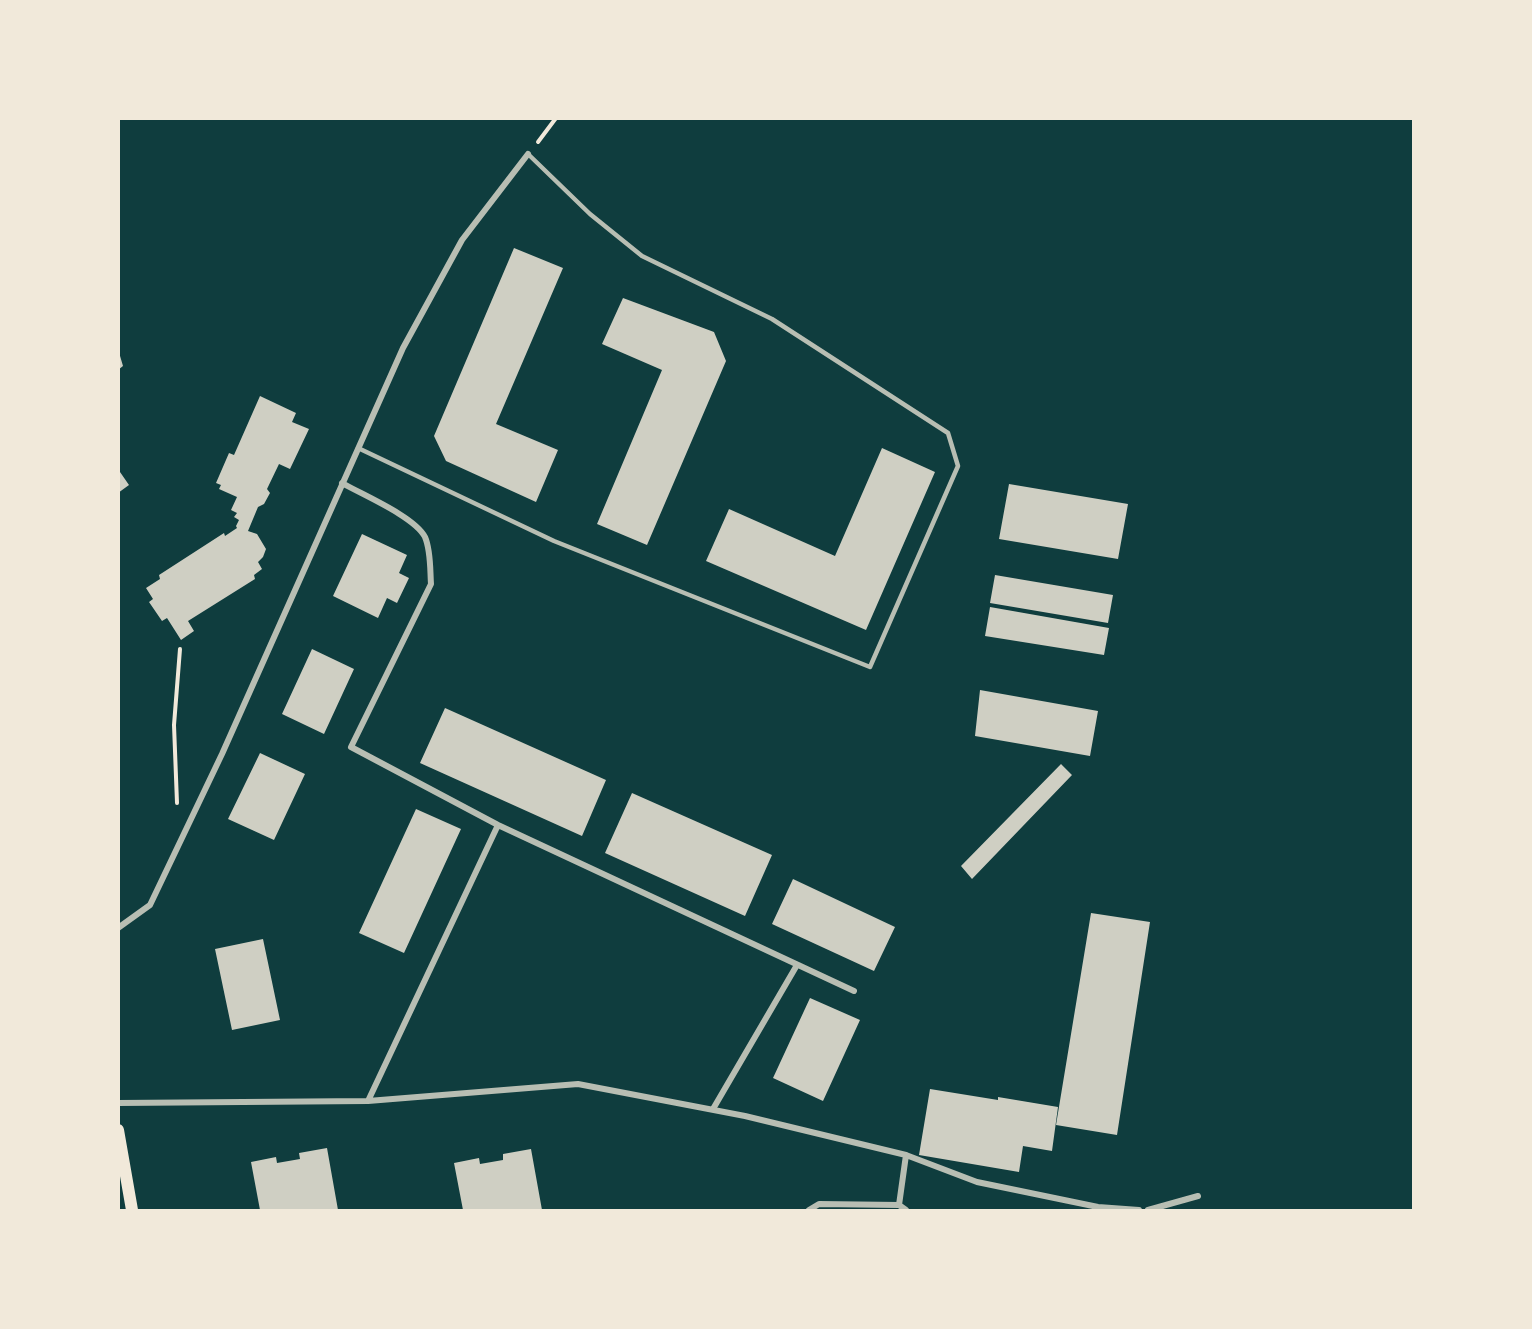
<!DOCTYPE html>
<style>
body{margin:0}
#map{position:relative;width:1532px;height:1329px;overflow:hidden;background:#0f3d3e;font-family:Overpass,sans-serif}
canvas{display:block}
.frame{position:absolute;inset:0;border:120px solid #f1e9da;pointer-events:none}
</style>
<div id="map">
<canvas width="1532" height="1329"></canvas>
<div class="frame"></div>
</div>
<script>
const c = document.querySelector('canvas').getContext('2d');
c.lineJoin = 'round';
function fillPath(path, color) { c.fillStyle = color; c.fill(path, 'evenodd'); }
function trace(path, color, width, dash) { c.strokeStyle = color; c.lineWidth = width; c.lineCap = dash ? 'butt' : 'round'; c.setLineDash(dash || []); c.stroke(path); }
const building = new Path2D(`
 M 514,248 L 563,268 L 496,424 L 558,450 L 536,502 L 446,461 L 434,436 Z
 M 623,298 L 714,332 L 726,361 L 647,545 L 597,524 L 662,370 L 602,344 Z
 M 118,349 L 123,366 L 118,370 Z
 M 260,396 L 296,413 L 292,422 L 309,429 L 290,469 L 279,464 L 267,489 L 270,493 L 264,504 L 258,507 L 248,531 L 257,534 L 266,549 L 263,557 L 258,562 L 262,569 L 254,575 L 255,579 L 188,621 L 194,631 L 181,640 L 167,618 L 162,621 L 149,602 L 153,599 L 146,588 L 160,579 L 159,575 L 224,533 L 225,536 L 237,528 L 236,526 L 239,520 L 234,517 L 237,513 L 231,510 L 237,497 L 219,489 L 221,485 L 216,483 L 229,453 L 234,455 Z
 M 882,448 L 935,472 L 866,630 L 706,561 L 729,509 L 835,556 Z
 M 120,472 L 129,485 L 118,493 L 118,473 Z
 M 1009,484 L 1128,504 L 1118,559 L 999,539 Z
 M 362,534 L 407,555 L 399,573 L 409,578 L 397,603 L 387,598 L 378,618 L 333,596 Z
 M 995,575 L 1113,595 L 1108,623 L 990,603 Z
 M 990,607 L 1109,628 L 1104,655 L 985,636 Z
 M 312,649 L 354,669 L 324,734 L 282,714 Z
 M 980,690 L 1098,711 L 1090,756 L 975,736 Z
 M 445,708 L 606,780 L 582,836 L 420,763 Z
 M 260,753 L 305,774 L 274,840 L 228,819 Z
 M 1061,764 L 1072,775 L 972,879 L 961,866 Z
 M 632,793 L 772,855 L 745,916 L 605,853 Z
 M 416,809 L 461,829 L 404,953 L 359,933 Z
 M 793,879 L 895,927 L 874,971 L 772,924 Z
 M 1091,913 L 1150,922 L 1117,1135 L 1056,1125 Z
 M 263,939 L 280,1020 L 232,1030 L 215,949 Z
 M 810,998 L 860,1020 L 823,1101 L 773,1078 Z
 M 930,1089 L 998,1100 L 998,1097 L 1058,1107 L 1052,1151 L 1023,1146 L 1019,1172 L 919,1155 Z
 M 327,1148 L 338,1210 L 260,1210 L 251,1162 L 276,1157 L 277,1163 L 300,1159 L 299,1153 Z
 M 531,1149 L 542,1210 L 463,1210 L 454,1163 L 479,1158 L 480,1164 L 503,1160 L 503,1154 Z`);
const path = new Path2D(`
 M 538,142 L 556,118
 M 177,803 L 174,725 L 180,649`);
const service = new Path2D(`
 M 358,448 L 554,541 L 870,667 L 958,466 L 948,433 L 772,319 L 642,256 L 590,214 L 528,154`);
const minor = new Path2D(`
 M 342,483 C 363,495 415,517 425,537 C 431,551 430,570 431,584 L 351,747 L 498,825 L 854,991
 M 118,928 L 150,905 L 222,754 L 403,348 L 462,240 L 528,154
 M 368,1101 L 498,825
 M 118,1103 L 368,1101 L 578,1084 L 745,1116 L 906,1155 L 977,1182 L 1098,1207 L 1139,1210
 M 713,1109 L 797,965
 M 809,1210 L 819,1204 L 899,1205
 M 906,1210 L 899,1205 L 906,1155
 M 1148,1210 L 1198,1196`);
const secondary = new Path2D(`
 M 118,1130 L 132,1210`);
fillPath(building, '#cfcfc3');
trace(path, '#f1e9da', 4);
trace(service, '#b8beb3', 4.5);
trace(minor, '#b8beb3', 6);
trace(secondary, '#f1e9da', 12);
</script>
